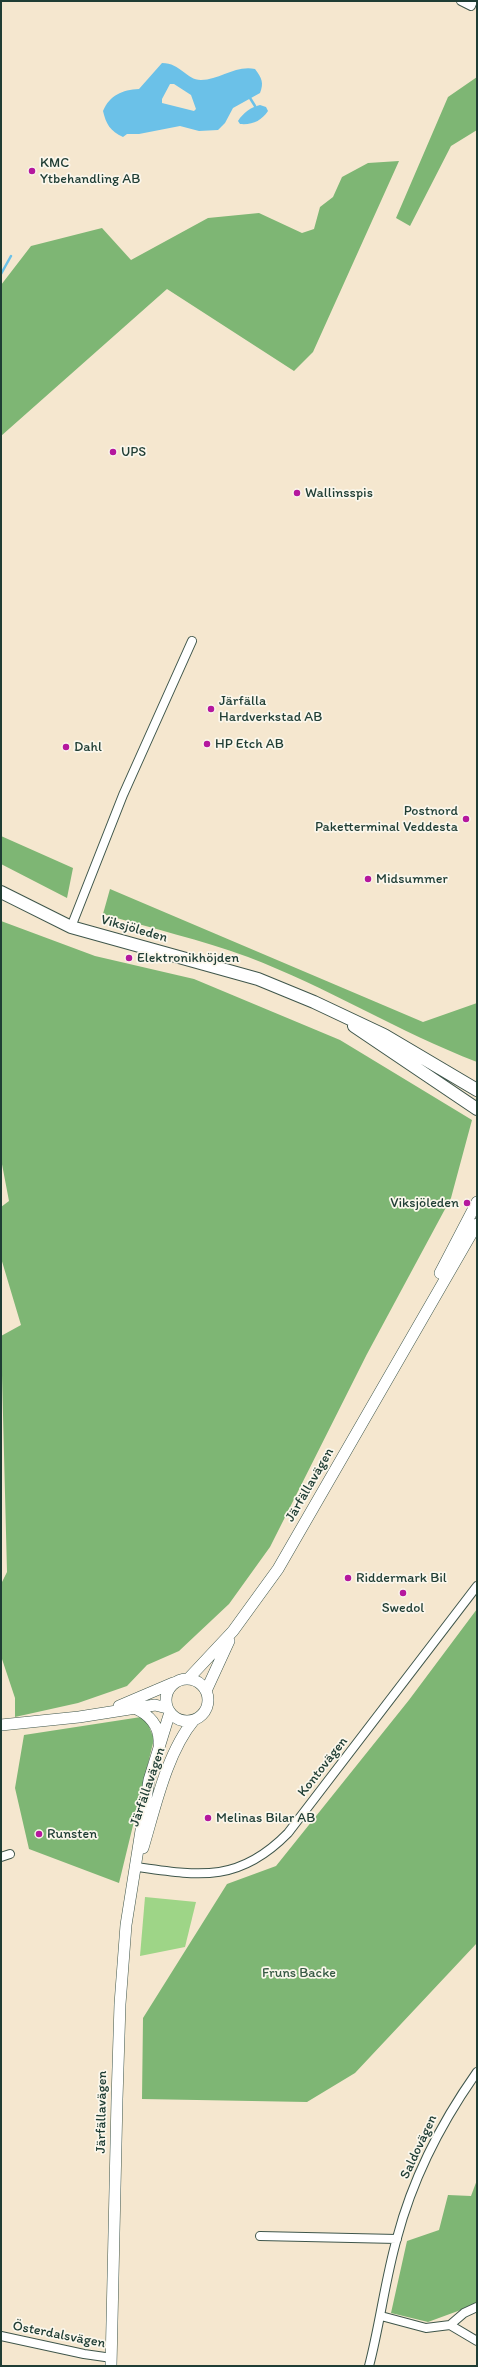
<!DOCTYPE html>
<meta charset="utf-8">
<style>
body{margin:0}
#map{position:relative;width:478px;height:2367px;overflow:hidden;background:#f5e7cf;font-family:Itim,sans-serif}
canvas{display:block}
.frame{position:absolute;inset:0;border:2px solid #1f3d34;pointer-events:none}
</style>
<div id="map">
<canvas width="478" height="2367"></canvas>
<div class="frame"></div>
</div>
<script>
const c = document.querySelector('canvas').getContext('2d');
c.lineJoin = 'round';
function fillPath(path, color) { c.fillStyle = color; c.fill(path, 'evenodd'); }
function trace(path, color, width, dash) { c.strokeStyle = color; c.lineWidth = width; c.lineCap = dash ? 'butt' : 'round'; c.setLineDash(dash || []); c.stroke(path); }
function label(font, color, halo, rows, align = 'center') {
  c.font = font + ' Itim,sans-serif'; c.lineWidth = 3.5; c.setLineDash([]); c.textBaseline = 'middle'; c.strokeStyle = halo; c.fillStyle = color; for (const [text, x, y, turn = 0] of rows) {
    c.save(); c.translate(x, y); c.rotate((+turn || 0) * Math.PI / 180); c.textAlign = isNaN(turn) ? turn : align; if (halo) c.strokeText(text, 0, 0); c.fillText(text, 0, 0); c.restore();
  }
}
const green = new Path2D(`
 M 145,1897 L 196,1902 L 185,1947 L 140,1956 Z`);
const forest = new Path2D(`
 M 477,77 L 477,130 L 451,146 L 410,226 L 396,218 L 448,97 Z
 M 399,161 L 313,352 L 294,371 L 167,289 L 1,436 L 1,285 L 31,246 L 102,228 L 131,260 L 208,218 L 259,213 L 302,233 L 314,229 L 320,207 L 333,197 L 342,177 L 368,163 Z
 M 1,836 L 73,868 L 67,898 L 1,864 Z
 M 110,889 L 423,1022 L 477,1003 L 477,1062 C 399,1032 327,987 248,957 C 201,940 151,928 103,914 Z
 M 1,921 L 95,956 L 194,979 L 340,1040 L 472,1120 L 451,1198 L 367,1354 L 270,1547 L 229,1604 L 179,1651 L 147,1665 L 127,1686 L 78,1703 L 15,1717 L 15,1698 L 1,1656 L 1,1584 L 7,1572 L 1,1336 L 21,1325 L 1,1258 L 1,1207 L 9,1201 L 1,1159 Z
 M 477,1609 L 477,1943 L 355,2073 L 307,2102 L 142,2099 L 143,2018 L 227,1884 L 276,1866 L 409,1700 Z
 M 141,1717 L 148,1724 L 154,1739 L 119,1883 L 29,1849 L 15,1788 L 24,1735 Z
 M 477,2180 L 477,2304 L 428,2322 L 391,2313 L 407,2241 L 439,2230 L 448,2195 L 471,2196 Z`);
const water = new Path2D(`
 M 162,63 C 181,63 186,80 201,80 C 220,80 235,65 255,69 C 262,78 264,83 260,93 L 233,108 L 225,123 L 218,130 L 199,131 L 180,126 L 139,134 L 127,134 L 123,137 C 110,131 106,124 103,111 C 110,95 122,90 139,89 ZM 170,84 L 174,84 L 191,95 L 196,109 L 194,111 L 162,103 L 162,99 Z
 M 260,105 L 266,107 L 268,111 C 261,121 253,125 240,124 L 238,121 C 243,113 251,107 260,105 Z`);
const stream = new Path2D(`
 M 250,98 L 255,106
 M 1,274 L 11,256`);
const minor = new Path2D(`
 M 461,1 L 471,6 L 473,1
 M 71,927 L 123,795 L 192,641
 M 1,1857 L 10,1854
 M 137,1867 C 200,1876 239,1883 288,1833 L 477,1586
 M 260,2236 L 397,2239
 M 381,2316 L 426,2328 L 450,2325
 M 450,2325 L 464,2313 L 477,2307
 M 450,2325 L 477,2341
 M 1,2336 L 84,2354 L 112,2358
 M 369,2366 C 380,2324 385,2280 397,2238 C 413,2177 441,2123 477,2072`);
const tertiary = new Path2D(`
 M 440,1273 L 477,1202
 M 189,1678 L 233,1631 L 278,1569 L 477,1224
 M166 1700a21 21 0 1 1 42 0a21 21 0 1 1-42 0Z
 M 206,1691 L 229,1641
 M 119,1706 L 173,1683
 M 134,1708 C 149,1714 160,1726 159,1743
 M 1,1725 L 79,1717 L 155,1705 L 167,1708
 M 143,1848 C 155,1808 167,1752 194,1720
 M 111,2366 L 117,2099 L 120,2004 L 126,1925 L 149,1780 L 170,1712`);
const secondary = new Path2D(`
 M 1,892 L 71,927 L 258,979 L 314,1002 L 384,1035 L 477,1090
 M 354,1026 L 477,1109`);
const markers = [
 [32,171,4,"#b5179e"],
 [113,452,4,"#b5179e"],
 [297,493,4,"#b5179e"],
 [211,709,4,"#b5179e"],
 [207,744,4,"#b5179e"],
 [66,747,4,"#b5179e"],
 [466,819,4,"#b5179e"],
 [368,879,4,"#b5179e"],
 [129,958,4,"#b5179e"],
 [467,1203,4,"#b5179e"],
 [348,1578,4,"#b5179e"],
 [403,1593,4,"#b5179e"],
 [208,1818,4,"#b5179e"],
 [39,1834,4,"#b5179e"]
];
const poiNames = [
 ["KMC",40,163],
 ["Ytbehandling AB",40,179],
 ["UPS",121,452],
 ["Wallinsspis",305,493],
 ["Järfälla",219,701],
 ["Hardverkstad AB",219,717],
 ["HP Etch AB",215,744],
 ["Dahl",74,747],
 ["Postnord",458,811,"right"],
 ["Paketterminal Veddesta",458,827,"right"],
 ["Midsummer",376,879],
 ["Elektronikhöjden",137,958],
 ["Viksjöleden",459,1203,"right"],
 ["Riddermark Bil",356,1578],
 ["Swedol",403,1608,"center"],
 ["Melinas Bilar AB",216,1818],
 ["Runsten",47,1834]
];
const streetNames = [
 ["Viksjöleden",134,929,16],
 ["Järfällavägen",310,1485,-60],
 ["Kontovägen",323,1767,-52],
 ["Järfällavägen",148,1787,-71],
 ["Järfällavägen",102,2112,-89],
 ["Saldovägen",419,2147,-65],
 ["Österdalsvägen",59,2335,11]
];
const parkNames = [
 ["Fruns Backe",299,1973]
];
fillPath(green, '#9ed587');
fillPath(forest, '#7eb674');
fillPath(water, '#6bc1e8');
trace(stream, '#6bc1e8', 2.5);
trace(minor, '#3f564b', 10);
trace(tertiary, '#3f564b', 12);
trace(secondary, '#3f564b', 14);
trace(minor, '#fff', 8);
trace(tertiary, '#fff', 11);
trace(secondary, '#fff', 12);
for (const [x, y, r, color] of markers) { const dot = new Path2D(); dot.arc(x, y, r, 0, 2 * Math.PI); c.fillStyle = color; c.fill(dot); trace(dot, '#fbf7ec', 1.5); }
label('14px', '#1f3d34', '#fbf7ec', poiNames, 'left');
label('14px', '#1f3d34', '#fbf7ec', streetNames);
label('14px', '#385b45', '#fbf7ec', parkNames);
</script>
